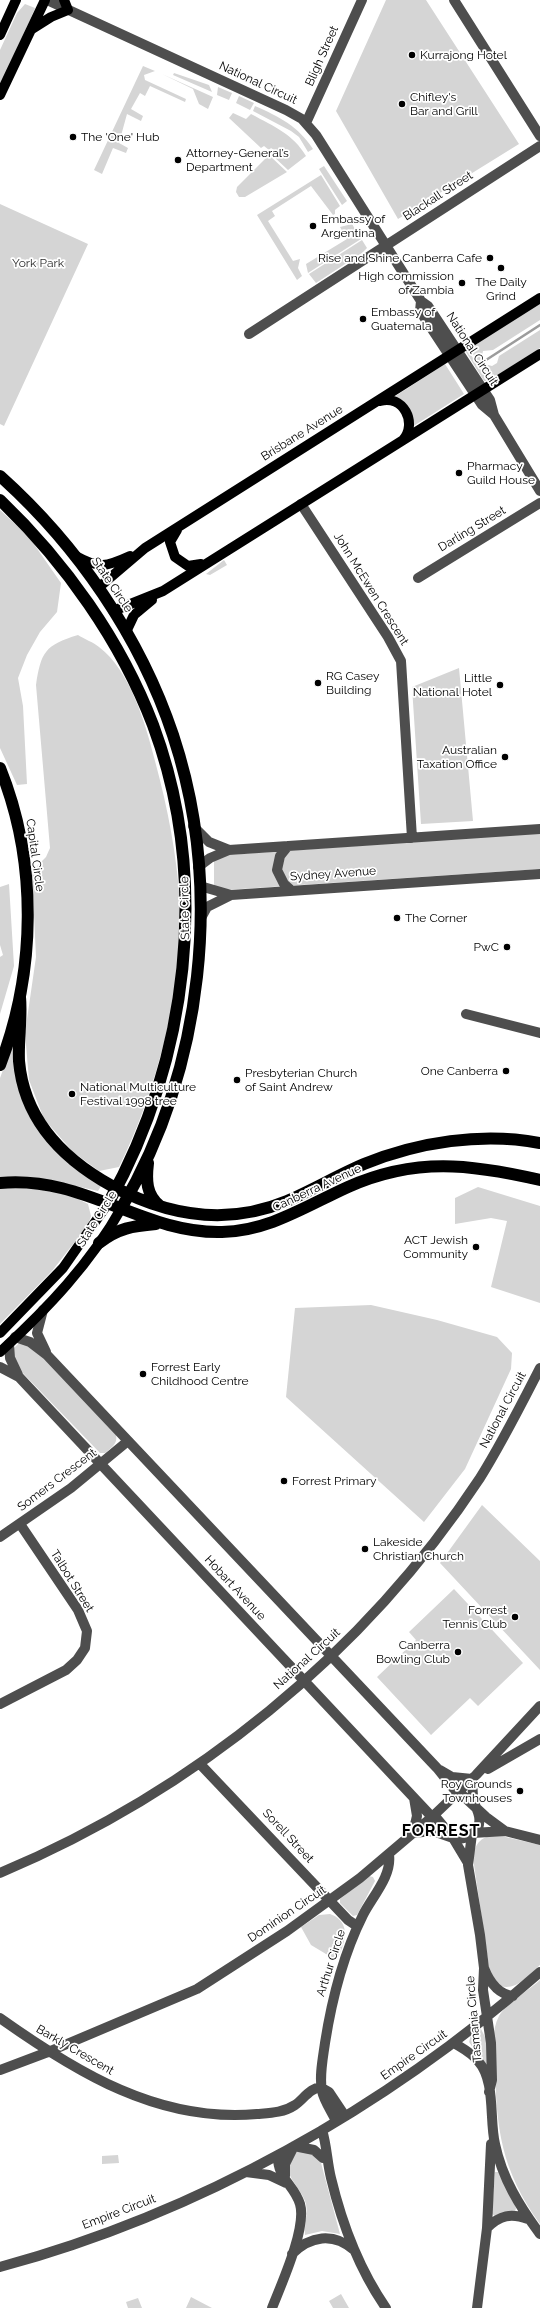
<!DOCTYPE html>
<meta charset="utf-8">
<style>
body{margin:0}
canvas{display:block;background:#fff}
</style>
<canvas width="540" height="2308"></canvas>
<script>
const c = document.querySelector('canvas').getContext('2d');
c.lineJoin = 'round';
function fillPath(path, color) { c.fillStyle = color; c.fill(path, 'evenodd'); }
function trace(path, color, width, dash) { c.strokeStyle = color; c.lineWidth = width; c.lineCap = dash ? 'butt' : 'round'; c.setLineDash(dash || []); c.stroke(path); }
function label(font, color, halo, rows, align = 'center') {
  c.font = font + ' Raleway,sans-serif'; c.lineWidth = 3.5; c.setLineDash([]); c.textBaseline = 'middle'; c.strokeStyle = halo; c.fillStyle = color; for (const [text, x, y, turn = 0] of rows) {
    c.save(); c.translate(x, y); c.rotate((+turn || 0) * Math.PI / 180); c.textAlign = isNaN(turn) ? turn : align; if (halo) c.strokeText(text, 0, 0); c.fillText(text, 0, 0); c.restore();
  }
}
const green = new Path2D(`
 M 386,0 L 426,0 L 519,144 L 398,219 L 336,111 Z
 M 25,4 L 35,8 L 34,11 L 0,85 L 0,50 L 17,13 Z
 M 143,66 L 155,71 L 144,75 L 145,80 L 186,99 L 185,102 L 150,86 L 145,96 L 140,93 L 131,109 L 143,116 L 141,121 L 127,114 L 119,143 L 128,148 L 126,153 L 113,148 L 102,174 L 94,170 Z
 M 174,73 L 209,85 L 212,92 L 173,75 Z
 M 162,74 L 213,97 L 208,109 L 199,104 L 193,89 Z
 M 218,87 L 232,93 L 229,100 L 217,95 Z
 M 239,96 L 254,103 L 250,110 L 236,103 Z
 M 255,106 C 280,117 298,126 313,149 L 308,152 L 299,137 L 291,131 L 253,111 Z
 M 233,113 L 246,119 L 251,114 C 275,127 293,134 306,156 L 288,170 L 273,156 L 271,153 L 274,150 L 271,148 L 269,150 L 264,146 L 261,148 L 229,118 Z
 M 269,155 L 287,172 L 245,197 L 239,197 L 236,192 L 237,187 Z
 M 324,166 L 347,201 L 342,205 L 319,169 Z
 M 321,175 L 340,206 L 335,210 L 335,214 L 333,215 L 311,186 L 272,211 L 275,216 L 268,221 L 293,261 L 300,259 L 298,268 L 302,276 L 297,280 L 257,215 Z
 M 0,204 L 88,244 L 4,426 L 0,424 Z
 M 352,224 L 361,239 L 308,273 L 306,264 L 347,239 L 340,227 Z
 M 362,240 L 367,248 L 362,253 L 316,283 L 309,274 Z
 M 540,302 L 540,320 L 493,350 L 483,351 L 481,360 L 484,364 L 492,366 L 497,363 L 499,356 L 540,330 L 540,348 L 490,380 L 469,348 Z
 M 467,349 L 488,381 L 484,381 L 466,352 Z
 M 445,364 L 464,394 L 412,427 L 394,397 Z
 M 0,510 L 29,537 L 61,583 L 57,612 L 40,632 L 27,655 L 18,678 L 23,706 L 27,784 L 17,785 L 0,748 Z
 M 224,560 L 227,565 L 210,575 L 206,574 Z
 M 78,635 C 84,639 93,642 99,647 C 130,670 146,725 155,761 C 168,809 177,856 180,904 C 185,985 155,1095 119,1167 L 99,1171 L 73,1152 L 44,1119 L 29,1080 L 25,1033 L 36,957 L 32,871 L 46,857 L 50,848 L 36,685 C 41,652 45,645 78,635 Z
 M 459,668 L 473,821 L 421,824 L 412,687 Z
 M 540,833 L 540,869 L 226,890 L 214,887 L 214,860 L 227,855 Z
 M 9,884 L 14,966 L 0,1014 L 0,957 L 3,955 L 0,945 L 0,887 Z
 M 12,1046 L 14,1047 L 24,1101 L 101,1186 L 98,1191 L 53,1181 L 0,1179 L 0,1078 Z
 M 28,1187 L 70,1195 L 88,1204 L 91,1216 L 88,1225 L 52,1271 L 0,1324 L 0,1188 Z
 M 478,1187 L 540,1206 L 540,1303 L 491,1287 L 507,1221 L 491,1218 L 455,1224 L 455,1198 Z
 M 371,1305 L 437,1320 L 497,1337 L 512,1353 L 511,1369 L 465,1469 L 424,1522 L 286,1397 L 295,1308 Z
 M 20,1342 L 35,1348 L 116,1435 C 118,1444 111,1448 105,1453 L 100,1453 L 16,1366 L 12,1350 Z
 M 482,1505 L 540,1561 L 540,1670 L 440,1563 Z
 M 454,1589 L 523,1663 L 478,1706 L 470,1698 L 431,1735 L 377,1677 L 416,1640 L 409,1632 Z
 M 497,1835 L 540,1845 L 540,1965 C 528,1976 516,1991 500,1986 L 490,1974 L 473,1858 C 475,1842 482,1836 497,1835 Z
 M 369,1876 L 373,1877 L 375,1881 L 357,1915 L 353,1916 L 340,1903 L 340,1899 Z
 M 330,1914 C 347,1920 347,1934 342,1948 C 340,1953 339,1957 336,1960 L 311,1945 L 301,1927 L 319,1915 Z
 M 540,1980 L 540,2224 C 501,2170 496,2128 495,2064 C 494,2048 491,2031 499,2016 C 506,2004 529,1990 540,1980 Z
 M 481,2029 L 487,2041 L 489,2065 L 486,2066 L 469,2042 L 471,2035 Z
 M 298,2151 L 307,2151 L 320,2159 L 340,2234 L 322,2231 L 305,2235 C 304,2225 308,2215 306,2204 C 302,2186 272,2167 298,2151 Z
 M 118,2155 L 119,2163 L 102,2164 L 102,2156 Z
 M 495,2172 L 499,2172 L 516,2208 L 515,2212 L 495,2216 L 492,2214 Z
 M 341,2294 L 349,2308 L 333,2308 L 329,2301 Z
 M 191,2297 L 212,2308 L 186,2308 Z
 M 138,2298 L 142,2308 L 128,2308 L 126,2302 Z`);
const stream = new Path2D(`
 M 483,362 L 540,325`);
const minor = new Path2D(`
 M 47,0 L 286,110 L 302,119 L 316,135 L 421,301 L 428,306 L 490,400 L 494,415 L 540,491
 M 454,0 L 540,136
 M 306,123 L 362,0
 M 421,301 L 420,311 L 482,405 L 494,415
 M 249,334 L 540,146
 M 301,504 L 388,637 L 401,661 L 412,838
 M 418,578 L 540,503
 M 193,826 L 209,842 L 229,850
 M 288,846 L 280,856 L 277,870 L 284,884 L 292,891
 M 198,867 L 210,858 L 229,850 L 540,829
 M 200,886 L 231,895 L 540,874
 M 201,918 L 207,907 L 231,895
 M 466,1014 L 540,1033
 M 43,1310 L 37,1333 L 46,1352
 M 15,1337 L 30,1342 L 47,1355 L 437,1768 L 457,1793
 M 9,1344 L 10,1358 L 18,1375
 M 0,1367 L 19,1377 L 432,1817
 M 0,1537 L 71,1488 L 128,1441
 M 0,1704 L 66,1670 L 77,1660 L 85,1648 L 87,1631 L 78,1610 L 20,1524
 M 200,1764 L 348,1920 L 357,1926
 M 488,1769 L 540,1739
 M 459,1792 L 486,1817 L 505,1831
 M 414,1798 L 417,1816 L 413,1833 L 433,1831 L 453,1838 L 468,1863
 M 434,1815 L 453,1838 C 467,1841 482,1832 479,1816 C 478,1811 475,1806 474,1801 C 472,1794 473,1786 472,1779 L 452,1777 L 440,1770
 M 473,1833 L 505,1831 L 540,1840
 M 472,1834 L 468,1865 L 480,1935 L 484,1968 L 483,1990 L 491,2043 L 492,2080 L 489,2092
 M 0,1873 C 194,1791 364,1654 480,1478 C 502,1443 521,1405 540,1368
 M 484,1968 C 489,1981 497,1994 513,1996
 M 0,2018 C 76,2072 159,2123 257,2114 C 270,2113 283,2113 295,2105 C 303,2100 311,2086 322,2088
 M 454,2043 C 462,2048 472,2053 478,2061 C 496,2081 489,2119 495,2144 C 502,2178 520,2207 540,2234
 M 0,2070 L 48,2052 L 197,1989 L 287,1931 L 360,1878 L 432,1817 L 476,1775 L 540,1706
 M 322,2088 L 329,2092 L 345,2116
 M 336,2121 C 332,2112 324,2101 322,2091 C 319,2076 323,2058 325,2043 C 332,1998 343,1955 363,1915 C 372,1897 392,1876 389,1855
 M 322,2130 C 327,2146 327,2162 331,2178 C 342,2224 359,2269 386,2308
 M 246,2172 L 269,2175 L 286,2183
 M 285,2176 L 285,2164 L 294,2146 L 314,2150 L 323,2158
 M 487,2228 C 500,2215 511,2213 528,2219
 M 292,2254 C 310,2236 333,2232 354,2250
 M 0,2267 C 199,2213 386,2108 540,1972
 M 272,2308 C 281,2285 307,2228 300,2204 C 294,2184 277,2179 278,2155
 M 477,2308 L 487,2228 L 491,2144`);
const major = new Path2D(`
 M 32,29 L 51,17 L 68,10 L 64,0
 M 0,35 L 16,0
 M 0,95 L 45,0
 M 380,401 C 403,394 418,423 403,440
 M 177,530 L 170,542 L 175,557 L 188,566 L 201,564
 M 76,556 C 99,569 106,567 130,556
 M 98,588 L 145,548 L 540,298
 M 113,611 L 163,591 L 540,354
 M 126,632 L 134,615 L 152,600
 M 0,1333 L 63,1268 L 109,1202
 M 0,1352 C 47,1309 91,1263 122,1207`);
const highway = new Path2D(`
 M 0,476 C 77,545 140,636 173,735 C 224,889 203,1068 122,1207
 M 0,500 C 65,562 121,641 153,725 C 211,881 188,1059 109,1202
 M 0,768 C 38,862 36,972 0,1065
 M 20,997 C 22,1018 18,1039 19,1061 C 24,1119 63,1159 112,1186 C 168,1216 227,1226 287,1201 C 313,1190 338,1175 364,1164 C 418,1142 482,1132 540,1143
 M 148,1163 C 146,1180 146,1195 160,1206
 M 0,1183 C 85,1175 142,1234 222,1232 C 269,1231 306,1206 348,1187 C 415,1157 471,1164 540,1180
 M 99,1243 C 118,1228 133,1226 156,1224`);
const markers = [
 [412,55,4,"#000"],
 [402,104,4,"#000"],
 [73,137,4,"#000"],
 [178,160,4,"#000"],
 [313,226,4,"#000"],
 [490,258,4,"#000"],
 [501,268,4,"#000"],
 [462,283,4,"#000"],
 [363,319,4,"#000"],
 [459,473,4,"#000"],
 [318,683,4,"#000"],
 [500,685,4,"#000"],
 [505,757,4,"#000"],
 [397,918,4,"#000"],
 [507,947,4,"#000"],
 [506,1071,4,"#000"],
 [237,1080,4,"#000"],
 [72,1094,4,"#000"],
 [476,1247,4,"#000"],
 [143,1374,4,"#000"],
 [284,1481,4,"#000"],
 [365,1549,4,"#000"],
 [515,1617,4,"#000"],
 [458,1652,4,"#000"],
 [520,1791,4,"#000"]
];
const poiNames = [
 ["Kurrajong Hotel",420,55],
 ["Chifley's",410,97],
 ["Bar and Grill",410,111],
 ["The 'One' Hub",81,137],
 ["Attorney-General’s",186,153],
 ["Department",186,167],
 ["Embassy of",321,219],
 ["Argentina",321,233],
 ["Rise and Shine Canberra Cafe",482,258,"right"],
 ["High commission",454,276,"right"],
 ["of Zambia",454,290,"right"],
 ["The Daily",501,282,"center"],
 ["Grind",501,296,"center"],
 ["Embassy of",371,312],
 ["Guatemala",371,326],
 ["Pharmacy",467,466],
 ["Guild House",467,480],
 ["RG Casey",326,676],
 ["Building",326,690],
 ["Little",492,678,"right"],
 ["National Hotel",492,692,"right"],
 ["Australian",497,750,"right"],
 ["Taxation Office",497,764,"right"],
 ["The Corner",405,918],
 ["PwC",499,947,"right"],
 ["One Canberra",498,1071,"right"],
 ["Presbyterian Church",245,1073],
 ["of Saint Andrew",245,1087],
 ["National Multiculture",80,1087],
 ["Festival 1998 tree",80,1101],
 ["ACT Jewish",468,1240,"right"],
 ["Community",468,1254,"right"],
 ["Forrest Early",151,1367],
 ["Childhood Centre",151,1381],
 ["Forrest Primary",292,1481],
 ["Lakeside",373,1542],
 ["Christian Church",373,1556],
 ["Forrest",507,1610,"right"],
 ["Tennis Club",507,1624,"right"],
 ["Canberra",450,1645,"right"],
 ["Bowling Club",450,1659,"right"],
 ["Roy Grounds",512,1784,"right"],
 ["Townhouses",512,1798,"right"]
];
const streetNames = [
 ["Bligh Street",322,56,-66],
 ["National Circuit",258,83,25],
 ["Blackall Street",438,196,-33],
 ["National Circuit",472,349,57],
 ["Brisbane Avenue",302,433,-32],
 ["Darling Street",472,529,-31],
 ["State Circle",112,585,56],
 ["John McEwen Crescent",371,589,58],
 ["Capital Circle",35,855,82],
 ["Sydney Avenue",333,874,-4],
 ["State Circle",185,908,-91],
 ["Canberra Avenue",317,1188,-25],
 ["State Circle",97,1219,-58],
 ["National Circuit",503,1410,-62],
 ["Somers Crescent",57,1480,-37],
 ["Talbot Street",72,1581,58],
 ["Hobart Avenue",235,1588,47],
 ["National Circuit",307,1659,-42],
 ["Sorell Street",288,1836,47],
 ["Dominion Circuit",287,1914,-34],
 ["Arthur Circle",331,1963,-72],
 ["Tasmania Circle",474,2019,-95],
 ["Barkly Crescent",75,2050,30],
 ["Empire Circuit",414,2055,-35],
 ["Empire Circuit",119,2212,-21]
];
const parkNames = [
 ["York Park",38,263]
];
const districtNames = [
 ["FORREST",441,1831]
];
fillPath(green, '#d5d5d5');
trace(stream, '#9c9c9c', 2.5);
trace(minor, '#4e4e4e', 10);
trace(major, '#000', 10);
trace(highway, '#000', 12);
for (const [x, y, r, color] of markers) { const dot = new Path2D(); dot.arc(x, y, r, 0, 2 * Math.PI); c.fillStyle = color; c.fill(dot); trace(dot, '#fff', 1.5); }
label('12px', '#000', '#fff', poiNames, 'left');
label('12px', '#000', '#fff', streetNames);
label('12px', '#2c2c2c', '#fff', parkNames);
c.letterSpacing = '1px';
label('bold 16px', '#000', '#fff', districtNames);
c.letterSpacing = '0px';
</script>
